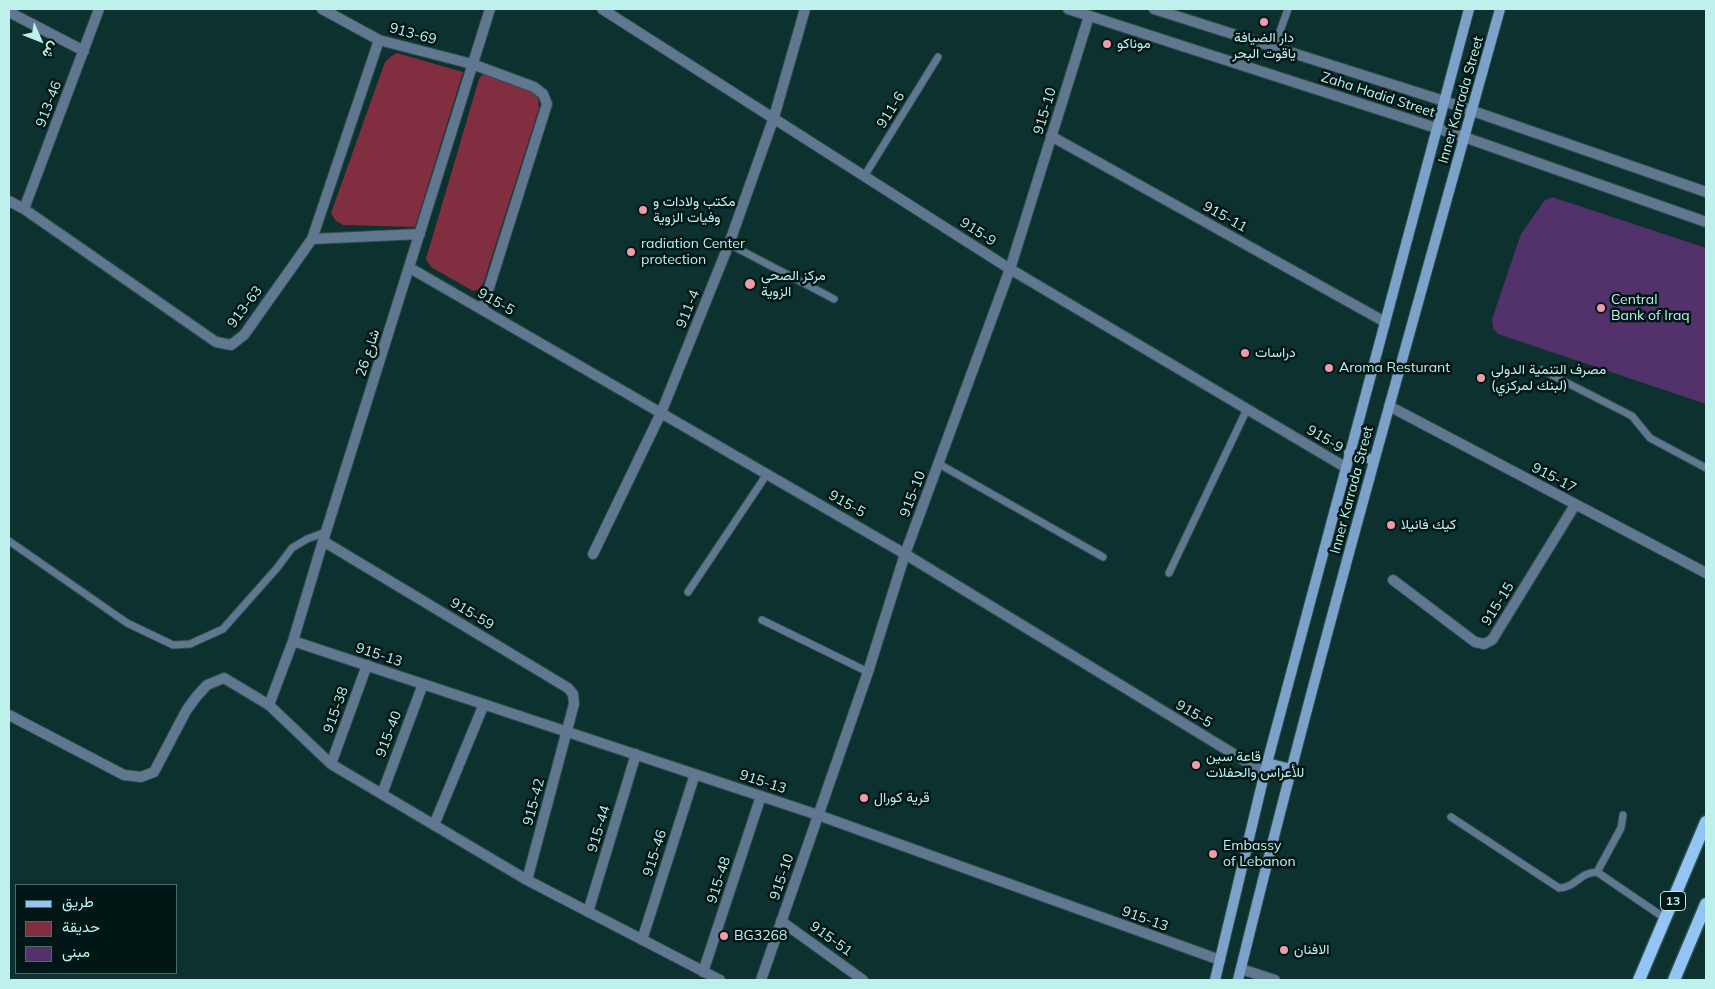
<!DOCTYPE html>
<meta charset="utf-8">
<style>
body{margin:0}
#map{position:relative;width:1715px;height:989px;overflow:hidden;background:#0c312f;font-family:Mulish,Vazirmatn,sans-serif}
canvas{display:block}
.frame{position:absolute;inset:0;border:10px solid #bef0ec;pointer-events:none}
.legend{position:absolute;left:15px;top:884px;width:162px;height:90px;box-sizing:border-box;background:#011716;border:1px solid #4d6e6c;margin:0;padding:6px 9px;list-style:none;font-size:15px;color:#bef0ec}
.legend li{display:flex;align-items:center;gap:10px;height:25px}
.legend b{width:25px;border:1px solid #4d6e6c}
.north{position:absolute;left:15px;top:15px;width:50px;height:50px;-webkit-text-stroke:4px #011716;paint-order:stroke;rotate:134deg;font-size:14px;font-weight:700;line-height:20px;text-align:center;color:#bef0ec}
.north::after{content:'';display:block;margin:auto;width:18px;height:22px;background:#bef0ec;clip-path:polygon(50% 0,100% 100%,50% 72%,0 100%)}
</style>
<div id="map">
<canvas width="1715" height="989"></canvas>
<div class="frame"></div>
<ul class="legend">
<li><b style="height:6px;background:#94c4f5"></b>طريق</li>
<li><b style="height:14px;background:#822e41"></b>حديقة</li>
<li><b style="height:14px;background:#53316b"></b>مبنى</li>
</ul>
<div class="north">ش</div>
</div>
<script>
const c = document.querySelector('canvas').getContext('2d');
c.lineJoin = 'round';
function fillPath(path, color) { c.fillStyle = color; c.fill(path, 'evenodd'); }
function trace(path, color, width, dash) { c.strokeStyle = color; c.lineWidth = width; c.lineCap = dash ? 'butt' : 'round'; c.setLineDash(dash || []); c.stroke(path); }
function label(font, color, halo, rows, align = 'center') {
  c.font = font + ' Mulish,Vazirmatn,sans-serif'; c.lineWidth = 5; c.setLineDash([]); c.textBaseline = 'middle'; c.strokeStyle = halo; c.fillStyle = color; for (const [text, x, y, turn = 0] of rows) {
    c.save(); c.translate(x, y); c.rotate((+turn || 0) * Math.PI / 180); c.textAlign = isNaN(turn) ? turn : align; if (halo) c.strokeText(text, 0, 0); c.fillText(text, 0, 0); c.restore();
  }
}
const green = new Path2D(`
 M 397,53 L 463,72 L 415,227 L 343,225 L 335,220 L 331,213 L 385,62 L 390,57 Z
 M 483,74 L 532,91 L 538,98 L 539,108 L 484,281 L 480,289 L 473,291 L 431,267 L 426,259 L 479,79 Z`);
const building = new Path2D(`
 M 1552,197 L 1706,248 L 1706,404 L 1498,334 L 1493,328 L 1492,319 L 1521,234 L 1544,201 Z`);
const service = new Path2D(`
 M 1274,48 L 1288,9
 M 865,175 L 938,57
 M 729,244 L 834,299
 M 1542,370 L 1632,416 L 1650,438 L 1706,468
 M 939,464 L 1103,557
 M 9,541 L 127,623 L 173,645 L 190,644 L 223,629 L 277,568 L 292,548 L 307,539 L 326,532
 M 1169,573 L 1247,409
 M 688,592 L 767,474
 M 762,620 L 868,672
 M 1451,817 L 1559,888 C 1577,887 1578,873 1597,872 L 1666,919
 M 1597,872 L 1621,828 L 1623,815`);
const minor = new Path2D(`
 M 322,9 L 379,40 L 472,64 L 534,87 L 543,94 L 547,104 L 482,310
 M 602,9 L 1010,269 L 1345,467
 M 9,12 L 84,51
 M 1051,136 L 1385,322
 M 9,201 L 24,209 L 216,342 L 231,345 L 244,335 L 312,239 L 379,40
 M 24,209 L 99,9
 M 312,239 L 420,234
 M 410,268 L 905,554 L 1265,773
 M 1389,406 L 1706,573
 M 323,541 L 568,688 L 573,694 L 574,704 L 527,880
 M 593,554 L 661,413 L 729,244 L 774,117 L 805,9
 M 1393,580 L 1475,642 L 1484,644 L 1492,640 L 1575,505
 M 293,641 L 818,815 L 1220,960
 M 269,705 L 293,641 L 323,541 L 490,9
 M 9,715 L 124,775 L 141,777 L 154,772 L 186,711 L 196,697 L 207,685 L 224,678 L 269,705 L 331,764 L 527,880 L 720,980
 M 331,764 L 367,665
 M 382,794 L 423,684
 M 434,825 L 484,704
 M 588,912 L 636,754
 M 781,921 L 863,980
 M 642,940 L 695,774
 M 1241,969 L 1275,980
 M 703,972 L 761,796
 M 761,980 L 868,672 L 905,554 L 1010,269 L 1089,16`);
const tertiary = new Path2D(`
 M 1068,9 L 1464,137 L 1706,222
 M 1154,9 L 1444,101 L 1706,192`);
const secondary = new Path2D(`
 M 1349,453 L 1374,460
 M 1267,763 L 1291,769
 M 1215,980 L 1267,763 L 1469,9
 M 1238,980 C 1318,654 1410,332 1500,9`);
const primary = new Path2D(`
 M 1639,980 L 1706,822
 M 1674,980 L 1706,904`);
const markers = [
 [1264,22,5,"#f39aa8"],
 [1107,44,5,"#f39aa8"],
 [643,210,5,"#f39aa8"],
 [631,252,5,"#f39aa8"],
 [750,284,6,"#f39aa8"],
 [1601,308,5,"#f39aa8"],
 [1245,353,5,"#f39aa8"],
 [1329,368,5,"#f39aa8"],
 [1481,378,5,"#f39aa8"],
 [1391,525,5,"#f39aa8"],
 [1196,765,5,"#f39aa8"],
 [864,798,5,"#f39aa8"],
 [1213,854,5,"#f39aa8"],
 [724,936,5,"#f39aa8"],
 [1284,950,5,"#f39aa8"]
];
const shields = [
 [1673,901,25]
];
const shieldNames = [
 ["13",1673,901]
];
const streetNames = [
 ["913-69",413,34,15],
 ["Zaha Hadid Street",1378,95,18],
 ["Inner Karrada Street",1461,100,-74],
 ["913-46",49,104,-69],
 ["911-6",891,110,-58],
 ["915-10",1045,111,-73],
 ["915-11",1225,217,29],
 ["915-9",978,232,33],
 ["915-5",496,302,30],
 ["913-63",245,307,-53],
 ["911-4",688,309,-68],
 ["شارع 26",368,353,-72],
 ["915-9",1325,439,31],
 ["915-17",1554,478,28],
 ["Inner Karrada Street",1352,490,-75],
 ["915-10",913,494,-69],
 ["915-5",847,504,30],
 ["915-15",1498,604,-58],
 ["915-59",472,614,31],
 ["915-13",379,655,18],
 ["915-38",336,710,-70],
 ["915-5",1194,714,31],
 ["915-40",389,734,-69],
 ["915-13",763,782,18],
 ["915-42",534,802,-75],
 ["915-44",599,829,-73],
 ["915-46",655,853,-72],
 ["915-10",782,877,-71],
 ["915-48",719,880,-72],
 ["915-13",1145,919,20],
 ["915-51",831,939,36]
];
const poiNames = [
 ["دار الضيافة",1264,38,"center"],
 ["ياقوت البحر",1264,54,"center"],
 ["موناكو",1117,44],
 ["مكتب ولادات و",653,202],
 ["وفيات الزوية",653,218],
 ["radiation Center",641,244],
 ["protection",641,260],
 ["مركز الصحي",761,276],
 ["الزوية",761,292],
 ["Central",1611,300],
 ["Bank of Iraq",1611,316],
 ["دراسات",1255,353],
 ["Aroma Resturant",1339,368],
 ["مصرف التنمية الدولي",1491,370],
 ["(لبنك لمركزي)",1491,386],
 ["كيك فانيلا",1401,525],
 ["قاعة سين",1206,757],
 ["للأعراس والحفلات",1206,773],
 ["قرية كورال",874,798],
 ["Embassy",1223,846],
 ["of Lebanon",1223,862],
 ["BG3268",734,936],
 ["الافنان",1294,950]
];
fillPath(green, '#822e41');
fillPath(building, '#53316b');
trace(service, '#28504d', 9);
trace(minor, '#28504d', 12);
trace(tertiary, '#28504d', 12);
trace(secondary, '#28504d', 12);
trace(primary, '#28504d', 15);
trace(service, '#60778f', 7);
trace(minor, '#60778f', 10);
trace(tertiary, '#60778f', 10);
trace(secondary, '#7da2c9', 10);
trace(primary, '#94c4f5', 12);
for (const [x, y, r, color] of markers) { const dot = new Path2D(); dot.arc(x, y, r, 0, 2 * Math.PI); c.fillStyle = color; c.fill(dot); trace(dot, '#011716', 2); }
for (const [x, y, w] of shields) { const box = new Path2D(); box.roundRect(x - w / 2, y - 9.5, w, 19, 4); c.fillStyle = '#011716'; c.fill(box); trace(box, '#bef0ec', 1); }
label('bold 12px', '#bef0ec', null, shieldNames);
label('14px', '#bef0ec', '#011716', streetNames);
label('14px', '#bef0ec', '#011716', poiNames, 'left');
</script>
